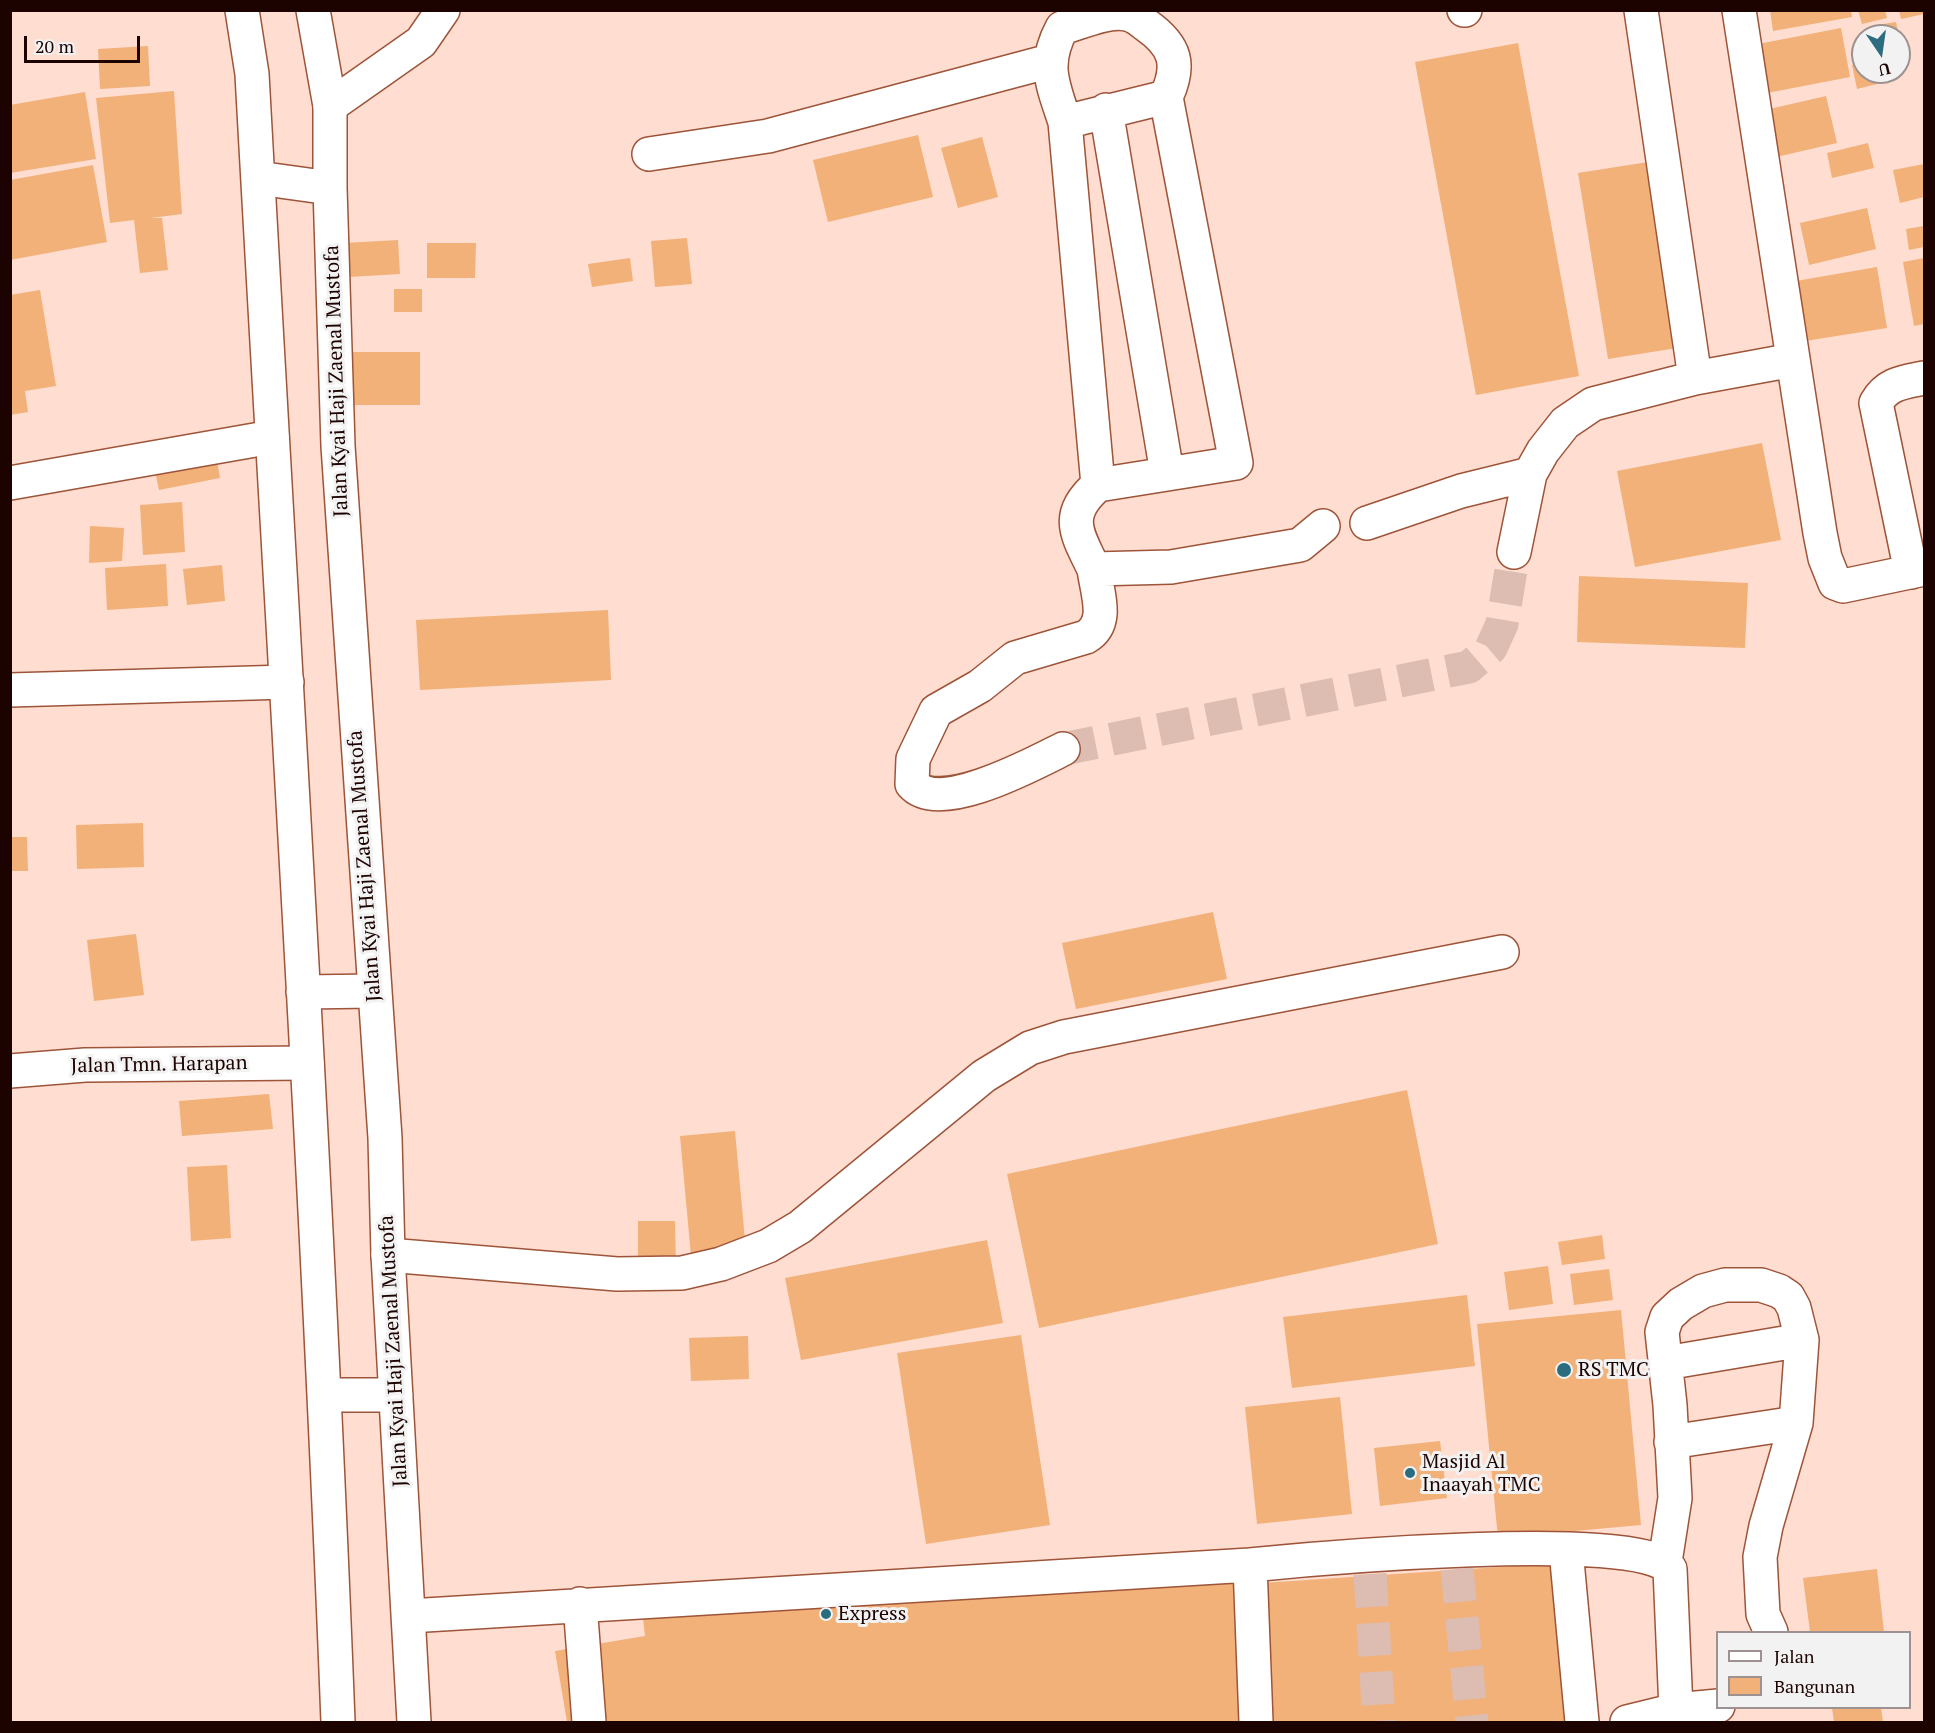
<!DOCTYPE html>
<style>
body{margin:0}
#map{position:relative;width:1935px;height:1733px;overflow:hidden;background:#ffddd0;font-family:"PT Serif",serif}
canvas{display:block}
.frame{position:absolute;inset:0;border:12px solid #1d0300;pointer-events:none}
.legend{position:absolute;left:1716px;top:1631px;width:195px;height:78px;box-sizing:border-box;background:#f2f2f2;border:2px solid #9d9291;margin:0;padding:8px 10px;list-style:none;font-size:18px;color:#1d0300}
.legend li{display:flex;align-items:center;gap:12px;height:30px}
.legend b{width:30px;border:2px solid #9d9291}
.north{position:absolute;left:1851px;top:24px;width:60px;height:60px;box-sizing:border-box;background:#f2f2f2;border:2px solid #9d9291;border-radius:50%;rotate:167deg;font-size:16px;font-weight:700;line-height:24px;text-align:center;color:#1d0300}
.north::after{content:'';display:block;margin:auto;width:21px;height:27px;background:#2b6c7f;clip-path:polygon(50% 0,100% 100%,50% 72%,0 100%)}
.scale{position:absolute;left:24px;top:36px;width:116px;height:27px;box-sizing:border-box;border:3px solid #1d0300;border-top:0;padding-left:8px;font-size:18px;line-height:21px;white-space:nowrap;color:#1d0300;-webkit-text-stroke:4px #f2f2f2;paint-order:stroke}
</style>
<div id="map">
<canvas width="1935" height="1733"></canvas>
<div class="frame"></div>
<ul class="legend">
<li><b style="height:8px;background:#fff"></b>Jalan</li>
<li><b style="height:16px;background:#f2b179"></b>Bangunan</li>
</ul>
<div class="north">U</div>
<div class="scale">20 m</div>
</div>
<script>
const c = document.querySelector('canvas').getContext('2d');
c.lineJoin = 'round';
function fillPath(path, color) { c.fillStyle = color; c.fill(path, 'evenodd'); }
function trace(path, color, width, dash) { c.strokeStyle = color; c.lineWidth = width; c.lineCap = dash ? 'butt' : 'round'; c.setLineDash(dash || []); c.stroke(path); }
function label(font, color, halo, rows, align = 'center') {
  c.font = font + ' "PT Serif",serif'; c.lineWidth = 6; c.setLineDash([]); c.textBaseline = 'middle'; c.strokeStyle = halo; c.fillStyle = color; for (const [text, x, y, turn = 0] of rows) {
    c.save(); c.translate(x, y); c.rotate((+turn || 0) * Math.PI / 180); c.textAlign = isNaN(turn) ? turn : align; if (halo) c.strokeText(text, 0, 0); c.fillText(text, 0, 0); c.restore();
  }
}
const building = new Path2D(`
 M 1770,10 L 1851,10 L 1852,17 L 1773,31 Z
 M 1858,10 L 1885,10 L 1887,18 L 1862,24 Z
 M 1899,10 L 1924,10 L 1924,14 L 1901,19 Z
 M 1896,22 L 1899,36 L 1879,36 L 1877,25 Z
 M 1841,28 L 1850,77 L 1762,94 L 1753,45 Z
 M 1518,43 L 1579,376 L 1476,395 L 1415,62 Z
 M 148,46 L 150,86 L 100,89 L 98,49 Z
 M 1863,62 L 1863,72 L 1882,72 L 1885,82 L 1857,89 L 1852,65 Z
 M 174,91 L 182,214 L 151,218 L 162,218 L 168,270 L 140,273 L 134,220 L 110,223 L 96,98 Z
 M 85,92 L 96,159 L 10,173 L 10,105 Z
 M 1826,96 L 1837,143 L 1772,158 L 1761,111 Z
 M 918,135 L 933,197 L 828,222 L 813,160 Z
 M 982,137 L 998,197 L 958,208 L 941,148 Z
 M 1868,143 L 1874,168 L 1832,178 L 1827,153 Z
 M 1648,162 L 1677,348 L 1608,359 L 1578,173 Z
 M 1924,164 L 1924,197 L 1900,203 L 1893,170 Z
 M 93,165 L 107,242 L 10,260 L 10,180 Z
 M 1867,208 L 1876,249 L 1809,265 L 1800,223 Z
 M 1924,226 L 1924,247 L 1909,250 L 1906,229 Z
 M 687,238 L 692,284 L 655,287 L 651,241 Z
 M 398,240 L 400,274 L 349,277 L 345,243 Z
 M 427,243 L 476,243 L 475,278 L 427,278 Z
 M 630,258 L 633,281 L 592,287 L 588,264 Z
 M 1924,258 L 1924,324 L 1914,326 L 1903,262 Z
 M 1877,267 L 1887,328 L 1799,342 L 1790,282 Z
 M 394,289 L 422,289 L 422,312 L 394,312 Z
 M 40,290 L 56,386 L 25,391 L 28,412 L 10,415 L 10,295 Z
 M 350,352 L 420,352 L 420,405 L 350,405 Z
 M 1762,443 L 1781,540 L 1635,567 L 1617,471 Z
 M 216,454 L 220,478 L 159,490 L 154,466 Z
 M 182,502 L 185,552 L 143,555 L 140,505 Z
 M 90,526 L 124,528 L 122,561 L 89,563 Z
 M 166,564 L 168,606 L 107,610 L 105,568 Z
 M 222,565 L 225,601 L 187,605 L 183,569 Z
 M 1579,576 L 1748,583 L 1745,648 L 1577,642 Z
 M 608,610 L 611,680 L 420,690 L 416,620 Z
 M 143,823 L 144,867 L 77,869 L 76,825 Z
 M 10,837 L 27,837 L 28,871 L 10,871 Z
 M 1213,912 L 1227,979 L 1076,1009 L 1062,943 Z
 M 136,934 L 144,995 L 94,1001 L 87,940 Z
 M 1407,1090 L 1438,1244 L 1039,1328 L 1007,1174 Z
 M 269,1094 L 273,1129 L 182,1136 L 179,1101 Z
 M 735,1131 L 746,1251 L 691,1256 L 680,1136 Z
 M 227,1165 L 231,1238 L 191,1241 L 187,1167 Z
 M 638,1221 L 675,1221 L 676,1267 L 638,1268 Z
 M 1602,1235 L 1605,1259 L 1562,1265 L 1558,1242 Z
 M 987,1240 L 1003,1323 L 801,1360 L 785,1278 Z
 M 1548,1266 L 1553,1304 L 1509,1310 L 1504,1272 Z
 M 1609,1269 L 1613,1300 L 1574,1305 L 1570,1274 Z
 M 1467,1295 L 1475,1366 L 1292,1388 L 1283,1317 Z
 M 1621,1310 L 1641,1525 L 1498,1538 L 1477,1324 Z
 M 1021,1335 L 1050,1525 L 926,1544 L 897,1353 Z
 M 748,1336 L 749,1379 L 691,1381 L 689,1338 Z
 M 1340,1397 L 1352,1514 L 1257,1524 L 1245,1407 Z
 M 1440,1441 L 1447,1498 L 1380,1506 L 1374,1448 Z
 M 1559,1563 L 1569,1721 L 1271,1722 L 1262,1583 Z
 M 1877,1569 L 1884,1632 L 1810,1632 L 1803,1578 Z
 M 1246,1573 L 1249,1722 L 567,1722 L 555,1651 L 645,1636 L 643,1619 Z
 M 1832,1708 L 1881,1708 L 1883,1722 L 1834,1722 Z`);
const minorTunnel = new Path2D(`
 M 1063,749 L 1469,667 L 1491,648 L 1502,624 L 1514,552
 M 1457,1569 L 1472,1722
 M 1370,1574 L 1379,1722`);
const minor = new Path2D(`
 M 1464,10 L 1465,10
 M 1641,10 L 1695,378 L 1793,360
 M 1739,10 L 1820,533 L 1825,558 L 1835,583 L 1843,586 L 1924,569
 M 1166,97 L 1236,463 L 1098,485 C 1063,515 1077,534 1094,569 L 1171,567 L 1300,545 L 1323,526
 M 330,106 L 421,42 L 443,10
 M 1106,110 L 1167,473
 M 1065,122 C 1053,85 1042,65 1062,28 C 1080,23 1107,10 1126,14 C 1133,15 1141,21 1146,25 C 1176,46 1181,65 1166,97 L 1065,122 L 1098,485
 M 649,154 L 768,136 L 1050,61
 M 10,483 L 272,437
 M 1367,523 L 1461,491 L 1530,474
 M 1514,552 L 1530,474 L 1543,451 L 1565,423 L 1593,404 L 1695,378
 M 1911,572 L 1876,403 C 1887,383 1904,382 1924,378
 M 10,690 L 287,682
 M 1063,749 C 1033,764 939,815 912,784 L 913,759 L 936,711 L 980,686 L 1015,658 L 1086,637 C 1110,623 1097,593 1094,569
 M 10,1071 L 85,1065 L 307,1063
 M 388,1255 L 617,1274 L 682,1273 L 721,1264 L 768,1246 L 800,1227 L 984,1076 L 1030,1048 L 1064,1037 L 1502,952
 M 1666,1363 L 1802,1340
 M 1671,1442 L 1796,1423
 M 1566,1550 L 1582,1722
 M 1665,1562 L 1675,1498 L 1670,1405 L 1662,1332 L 1667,1317 L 1681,1304 L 1703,1291 L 1725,1285 L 1761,1285 L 1779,1291 L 1788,1297 L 1794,1308 L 1802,1340 L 1796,1423 L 1766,1526 L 1760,1557 L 1763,1614 L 1771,1632
 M 1250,1565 L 1256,1722
 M 580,1604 L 589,1722
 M 409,1616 L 1250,1565 C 1310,1559 1641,1529 1670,1569 L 1676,1710
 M 1627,1722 L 1676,1710 L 1718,1706`);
const major = new Path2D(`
 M 242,10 L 252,74 C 282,623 317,1173 338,1722
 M 313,10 L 330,106 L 330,188 L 338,446 L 385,1138 L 388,1255 L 414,1722
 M 258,178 L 330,188
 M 303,992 L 373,991
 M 326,1395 L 396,1395`);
const markers = [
 [1564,1370,8,"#2b6c7f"],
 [1410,1473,6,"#2b6c7f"],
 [826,1614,6,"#2b6c7f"]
];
const streetNames = [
 ["Jalan Kyai Haji Zaenal Mustofa",337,381,-92],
 ["Jalan Kyai Haji Zaenal Mustofa",365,866,-94],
 ["Jalan Tmn. Harapan",159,1065,-1],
 ["Jalan Kyai Haji Zaenal Mustofa",394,1351,-93]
];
const poiNames = [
 ["RS TMC",1578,1370],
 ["Masjid Al",1422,1462],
 ["Inaayah TMC",1422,1485],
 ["Express",838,1614]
];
fillPath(building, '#f2b179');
trace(minorTunnel, '#ddbcb1', 33, [33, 16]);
trace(minor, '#9d5439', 36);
trace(major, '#9d5439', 36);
trace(minor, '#fff', 33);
trace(major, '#fff', 33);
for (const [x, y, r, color] of markers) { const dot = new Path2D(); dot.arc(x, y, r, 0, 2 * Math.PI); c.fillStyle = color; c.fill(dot); trace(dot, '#f2f2f2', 2); }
label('20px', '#1d0300', '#f2f2f2', streetNames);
label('20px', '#1d0300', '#f2f2f2', poiNames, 'left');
</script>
